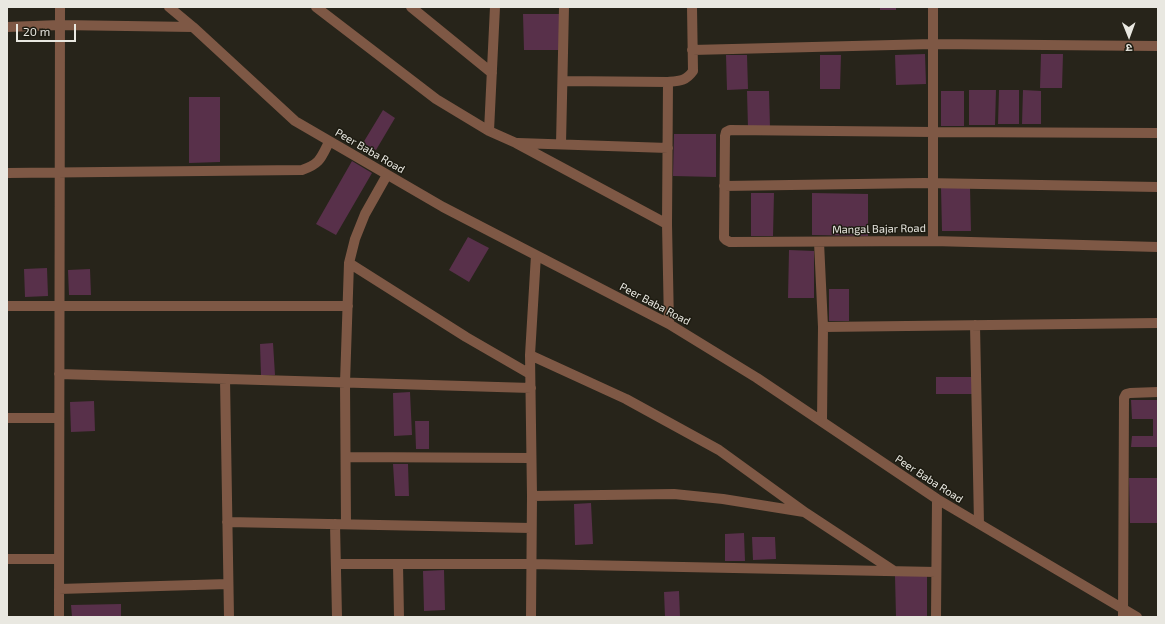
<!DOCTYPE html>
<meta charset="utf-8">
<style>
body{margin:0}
#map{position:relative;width:1165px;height:624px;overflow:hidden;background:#27241a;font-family:"Exo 2","Noto Sans Devanagari",sans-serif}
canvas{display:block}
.frame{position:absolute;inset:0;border:8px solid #e9e8e1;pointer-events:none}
.north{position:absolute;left:1109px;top:16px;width:40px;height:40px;-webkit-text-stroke:3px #1d1b11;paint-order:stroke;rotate:179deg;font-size:11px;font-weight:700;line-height:16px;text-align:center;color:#e9e8e1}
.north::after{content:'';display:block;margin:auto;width:14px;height:18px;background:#e9e8e1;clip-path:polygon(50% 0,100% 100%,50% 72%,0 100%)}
.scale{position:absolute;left:16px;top:24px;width:60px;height:18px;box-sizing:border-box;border:2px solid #e9e8e1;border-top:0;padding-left:5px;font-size:12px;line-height:14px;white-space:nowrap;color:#e9e8e1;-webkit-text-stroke:3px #1d1b11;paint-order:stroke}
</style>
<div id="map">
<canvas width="1165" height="624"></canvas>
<div class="frame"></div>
<div class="north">उ</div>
<div class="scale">20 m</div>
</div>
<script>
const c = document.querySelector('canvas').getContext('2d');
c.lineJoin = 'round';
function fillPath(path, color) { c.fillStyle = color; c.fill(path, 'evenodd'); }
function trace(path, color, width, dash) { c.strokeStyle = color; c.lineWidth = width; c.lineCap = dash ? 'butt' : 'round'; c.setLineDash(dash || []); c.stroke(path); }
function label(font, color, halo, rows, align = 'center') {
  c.font = font + ' "Exo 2",sans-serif'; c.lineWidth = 3; c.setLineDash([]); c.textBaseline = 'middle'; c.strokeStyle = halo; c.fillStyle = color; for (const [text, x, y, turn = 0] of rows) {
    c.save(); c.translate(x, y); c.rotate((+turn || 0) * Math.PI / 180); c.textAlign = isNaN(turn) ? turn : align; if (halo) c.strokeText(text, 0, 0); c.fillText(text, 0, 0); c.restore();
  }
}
const building = new Path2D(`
 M 880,7 L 896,7 L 896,10 L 880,10 Z
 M 523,14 L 559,14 L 559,50 L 524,50 Z
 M 925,54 L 926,84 L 896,85 L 895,55 Z
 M 1041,54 L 1063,54 L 1062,88 L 1040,88 Z
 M 726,55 L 747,55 L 748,89 L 727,90 Z
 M 820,55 L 841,55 L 840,89 L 820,89 Z
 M 969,90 L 996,90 L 995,125 L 969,125 Z
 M 999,90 L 1019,90 L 1019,124 L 998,124 Z
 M 1023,90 L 1041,91 L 1041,124 L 1022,124 Z
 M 747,91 L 769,91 L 770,128 L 748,128 Z
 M 941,91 L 964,91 L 964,126 L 941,126 Z
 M 189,97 L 220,97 L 220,162 L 189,163 Z
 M 383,110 L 395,118 L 376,150 L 363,143 Z
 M 674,134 L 716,134 L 716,177 L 673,176 Z
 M 352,161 L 372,173 L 336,235 L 316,224 Z
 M 970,187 L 971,231 L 942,231 L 941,188 Z
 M 751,193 L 774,193 L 773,236 L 751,236 Z
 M 812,193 L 868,194 L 868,236 L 812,235 Z
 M 468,237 L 489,248 L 469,282 L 449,270 Z
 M 789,250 L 814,251 L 814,298 L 788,298 Z
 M 47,268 L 48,296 L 25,297 L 24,269 Z
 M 90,269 L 91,295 L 69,295 L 68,270 Z
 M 829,289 L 849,289 L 849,321 L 829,321 Z
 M 273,343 L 275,375 L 261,375 L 260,344 Z
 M 936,377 L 972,377 L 972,394 L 936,394 Z
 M 410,392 L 412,435 L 394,436 L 393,393 Z
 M 1131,400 L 1158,400 L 1158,447 L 1131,447 L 1132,436 L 1153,436 L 1153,419 L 1132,419 Z
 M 94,401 L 95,431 L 71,432 L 70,402 Z
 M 415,421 L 429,421 L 429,449 L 416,449 Z
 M 393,464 L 408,464 L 409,496 L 395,496 Z
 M 1129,478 L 1158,478 L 1158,523 L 1130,523 Z
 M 591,503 L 593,544 L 575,545 L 574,504 Z
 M 744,533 L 745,561 L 725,561 L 725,534 Z
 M 752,537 L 775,537 L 776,559 L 753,560 Z
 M 444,570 L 445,610 L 424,611 L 423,571 Z
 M 927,575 L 927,617 L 896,617 L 895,576 Z
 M 679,591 L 680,617 L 665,617 L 664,592 Z
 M 121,604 L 121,617 L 72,617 L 71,605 Z`);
const minor = new Path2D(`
 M 169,7 L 193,27 L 295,121 L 443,207 L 669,324 L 757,378 L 937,499 L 1137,617
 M 316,7 L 436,99 L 489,131 L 516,143 L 667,224
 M 411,7 L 492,73
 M 933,7 L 933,241
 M 7,27 L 60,25 L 193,27
 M 692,50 L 933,44 L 1158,46
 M 563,81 L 668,82 C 680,81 686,81 693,71 L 692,7
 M 668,82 L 667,224 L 669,324
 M 489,131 L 495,7
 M 1158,133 L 933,132 L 730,130 L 726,132 L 725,136 L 724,238 L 726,240 L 730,242 L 933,241 L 1158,247
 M 518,143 L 668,148
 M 561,144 L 564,7
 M 7,173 L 302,170 C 320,164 321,158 329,142
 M 724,186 L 924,183 L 1158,187
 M 819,242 L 823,327 L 822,421
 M 349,263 L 466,337 L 530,374
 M 7,306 L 348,306
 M 975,325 L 979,524
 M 823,327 L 1158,323
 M 530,355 L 626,399 L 719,450 L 806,513 L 894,571
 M 59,374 L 531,388
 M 225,379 L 229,617
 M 7,418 L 59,418
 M 346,457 L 531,458
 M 532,496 L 674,494 L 723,499 L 804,512
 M 227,522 L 531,528
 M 335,524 L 337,617
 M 346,524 L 345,383 L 349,263 L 355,239 L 365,214 L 387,175
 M 7,559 L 59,559
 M 336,564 L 531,564 L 936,572
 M 398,564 L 399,617
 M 59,589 L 228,584
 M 59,617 L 60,7
 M 531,617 L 532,496 L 530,355 L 536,255
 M 936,617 L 937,499
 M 1123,617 L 1124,398 L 1126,394 L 1130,393 L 1158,392`);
const streetNames = [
 ["Peer Baba Road",370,151,30],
 ["Mangal Bajar Road",879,229,-1],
 ["Peer Baba Road",655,304,28],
 ["Peer Baba Road",929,479,33]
];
fillPath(building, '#58304a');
trace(minor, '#7e5845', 10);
label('11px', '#e9e8e1', '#1d1b11', streetNames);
</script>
